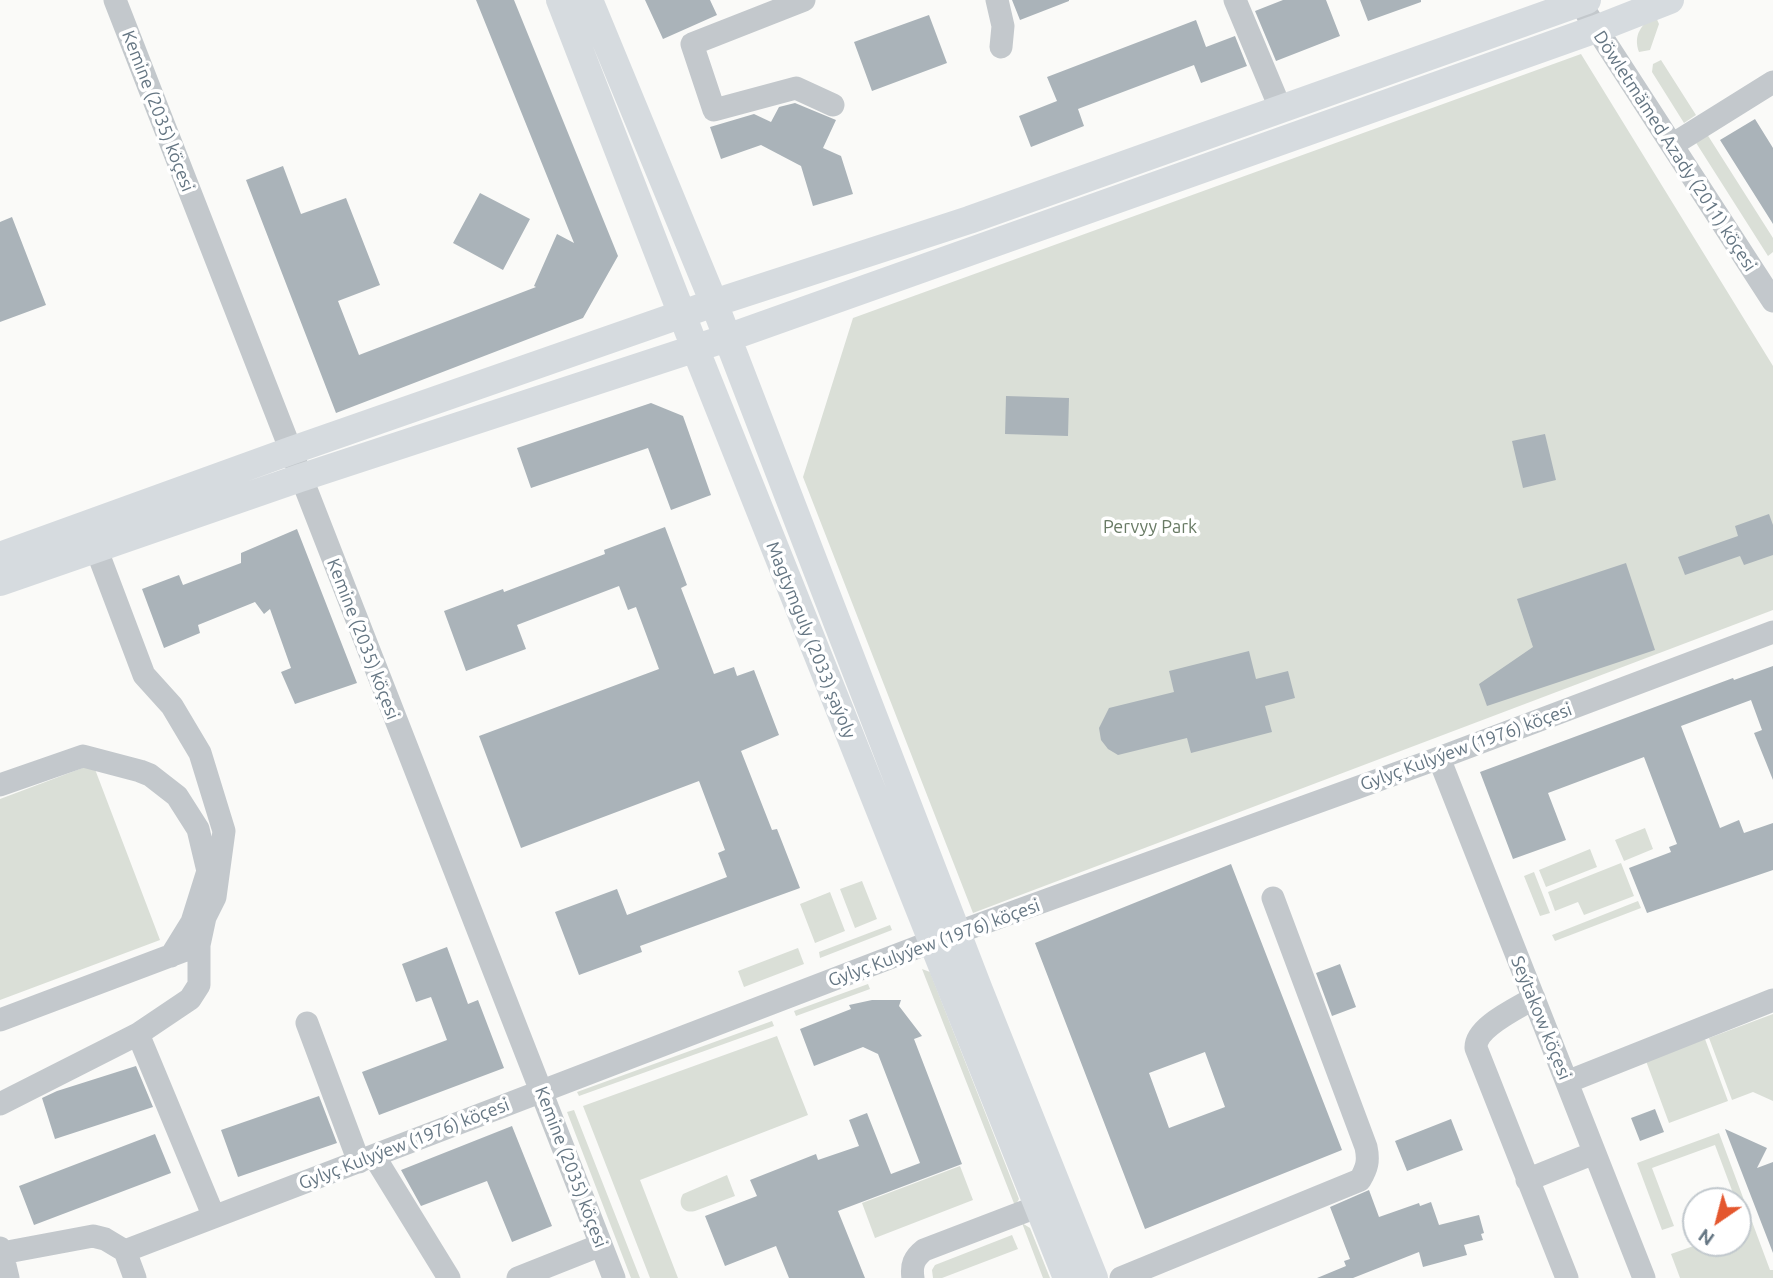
<!DOCTYPE html>
<meta charset="utf-8">
<style>
body{margin:0}
#map{position:relative;width:1773px;height:1278px;overflow:hidden;background:#fafaf8;font-family:Ubuntu,sans-serif}
canvas{display:block}
.north{position:absolute;left:1682px;top:1187px;width:70px;height:70px;box-sizing:border-box;background:#fff;border:2px solid #c1c8cd;border-radius:50%;rotate:215deg;font-size:19px;font-weight:700;line-height:28px;text-align:center;color:#657683}
.north::after{content:'';display:block;margin:auto;width:24px;height:32px;background:#e4572e;clip-path:polygon(50% 0,100% 100%,50% 72%,0 100%)}
</style>
<div id="map">
<canvas width="1773" height="1278"></canvas>
<div class="north">N</div>
</div>
<script>
const c = document.querySelector('canvas').getContext('2d');
c.lineJoin = 'round';
function fillPath(path, color) { c.fillStyle = color; c.fill(path, 'evenodd'); }
function trace(path, color, width, dash) { c.strokeStyle = color; c.lineWidth = width; c.lineCap = dash ? 'butt' : 'round'; c.setLineDash(dash || []); c.stroke(path); }
function label(font, color, halo, rows, align = 'center') {
  c.font = font + ' Ubuntu,sans-serif'; c.lineWidth = 7; c.setLineDash([]); c.textBaseline = 'middle'; c.strokeStyle = halo; c.fillStyle = color; for (const [text, x, y, turn = 0] of rows) {
    c.save(); c.translate(x, y); c.rotate((+turn || 0) * Math.PI / 180); c.textAlign = isNaN(turn) ? turn : align; if (halo) c.strokeText(text, 0, 0); c.fillText(text, 0, 0); c.restore();
  }
}
const green = new Path2D(`
 M 1655,15 L 1659,24 L 1650,50 L 1639,52 C 1633,35 1641,25 1655,15 Z
 M 1581,54 L 1773,366 L 1773,610 L 973,913 L 803,477 L 853,318 Z
 M 1661,60 L 1696,115 L 1684,123 L 1652,72 L 1653,64 Z
 M 1705,131 L 1773,238 L 1773,252 L 1768,256 L 1693,138 Z
 M 93,764 L 160,940 L 0,1000 L 0,799 Z
 M 1645,828 L 1653,849 L 1624,861 L 1615,840 Z
 M 1590,849 L 1597,867 L 1546,887 L 1539,870 Z
 M 1621,863 L 1634,896 L 1584,915 L 1578,902 L 1555,911 L 1548,892 Z
 M 1534,872 L 1550,913 L 1540,916 L 1524,876 Z
 M 862,881 L 877,919 L 855,928 L 840,889 Z
 M 830,892 L 845,931 L 815,943 L 800,904 Z
 M 1638,901 L 1641,908 L 1555,941 L 1552,935 Z
 M 890,925 L 892,930 L 820,958 L 819,952 Z
 M 798,948 L 804,964 L 744,987 L 738,971 Z
 M 922,969 L 930,972 L 1019,1199 L 1015,1206 Z
 M 868,984 L 870,989 L 796,1016 L 794,1011 Z
 M 1773,1014 L 1773,1101 L 1753,1092 L 1732,1100 L 1709,1038 Z
 M 772,1021 L 774,1026 L 579,1096 L 577,1092 Z
 M 777,1036 L 808,1115 L 640,1180 L 678,1278 L 650,1278 L 583,1106 Z
 M 1705,1039 L 1728,1101 L 1669,1123 L 1646,1061 Z
 M 574,1110 L 640,1278 L 631,1278 L 567,1112 Z
 M 1719,1133 L 1770,1270 L 1773,1270 L 1773,1278 L 1680,1278 L 1671,1254 L 1702,1243 L 1738,1243 L 1738,1230 L 1746,1227 L 1738,1201 L 1736,1201 L 1715,1145 L 1652,1168 L 1674,1226 L 1662,1230 L 1637,1163 Z
 M 960,1166 L 973,1200 L 875,1238 L 862,1203 Z
 M 727,1175 L 735,1196 L 695,1211 C 683,1214 677,1204 683,1194 Z
 M 1022,1223 L 1030,1228 L 1050,1278 L 1043,1278 Z
 M 1012,1235 L 1018,1249 L 942,1278 L 933,1278 L 932,1270 L 935,1265 Z`);
const building = new Path2D(`
 M 476,0 L 514,0 L 618,256 L 583,318 L 336,413 L 246,180 L 283,166 L 301,214 L 346,198 L 380,285 L 338,301 L 359,355 L 536,287 L 534,286 L 557,234 L 574,243 Z
 M 645,0 L 710,0 L 717,15 L 663,39 Z
 M 1012,0 L 1069,0 L 1069,1 L 1020,20 Z
 M 1283,0 L 1326,0 L 1340,36 L 1276,61 L 1255,11 Z
 M 1360,0 L 1421,0 L 1421,2 L 1368,21 Z
 M 929,15 L 947,63 L 872,91 L 854,42 Z
 M 1196,20 L 1206,47 L 1235,36 L 1247,66 L 1201,83 L 1194,65 L 1078,109 L 1084,126 L 1031,147 L 1019,116 L 1057,101 L 1047,77 Z
 M 795,103 L 836,120 L 823,148 L 841,156 L 853,194 L 813,206 L 801,166 L 761,145 L 721,159 L 710,127 L 754,114 L 771,122 L 779,107 Z
 M 1755,119 L 1773,148 L 1773,224 L 1720,140 Z
 M 480,193 L 530,219 L 503,270 L 453,243 Z
 M 12,217 L 46,305 L 0,322 L 0,222 Z
 M 1006,396 L 1069,398 L 1068,436 L 1005,434 Z
 M 651,403 L 683,416 L 711,495 L 671,510 L 648,448 L 531,488 L 517,448 Z
 M 1545,434 L 1556,480 L 1523,488 L 1512,441 Z
 M 1769,514 L 1773,525 L 1773,555 L 1744,565 L 1740,556 L 1685,575 L 1678,557 L 1738,536 L 1735,526 Z
 M 665,527 L 687,585 L 681,588 L 714,674 L 734,667 L 737,676 L 754,670 L 779,735 L 741,751 L 772,830 L 777,829 L 800,888 L 640,946 L 642,952 L 579,975 L 555,912 L 617,889 L 627,915 L 727,877 L 718,853 L 725,850 L 699,781 L 521,848 L 479,736 L 659,669 L 636,607 L 628,610 L 619,586 L 517,625 L 526,649 L 466,671 L 444,611 L 503,589 L 504,592 L 605,554 L 604,550 Z
 M 297,529 L 357,683 L 295,704 L 281,672 L 291,668 L 270,609 L 264,614 L 255,602 L 198,625 L 200,633 L 164,648 L 142,589 L 179,575 L 183,585 L 241,563 L 241,553 Z
 M 1626,563 L 1655,650 L 1487,706 L 1479,684 L 1533,647 L 1517,599 Z
 M 1249,651 L 1256,679 L 1288,671 L 1295,698 L 1265,706 L 1272,732 L 1191,753 L 1187,738 L 1118,755 L 1108,749 L 1101,740 L 1099,728 L 1109,708 L 1174,692 L 1169,671 Z
 M 1773,666 L 1773,780 L 1754,733 L 1762,730 L 1751,700 L 1681,726 L 1720,828 L 1739,820 L 1744,833 L 1773,823 L 1773,870 L 1647,913 L 1629,868 L 1671,852 L 1669,847 L 1677,844 L 1644,757 L 1548,793 L 1566,840 L 1513,859 L 1480,772 L 1733,678 L 1734,680 Z
 M 1231,864 L 1342,1150 L 1145,1229 L 1035,943 ZM 1205,1052 L 1225,1107 L 1169,1128 L 1149,1073 Z
 M 447,947 L 468,1004 L 478,1000 L 504,1068 L 379,1115 L 362,1072 L 447,1040 L 431,997 L 416,1002 L 402,964 Z
 M 1340,964 L 1356,1007 L 1332,1016 L 1316,973 Z
 M 872,1000 L 901,1000 L 899,1006 L 922,1036 L 914,1039 L 962,1164 L 838,1211 L 865,1278 L 789,1278 L 776,1246 L 725,1266 L 705,1216 L 757,1196 L 750,1180 L 816,1154 L 818,1160 L 859,1146 L 849,1120 L 867,1113 L 891,1174 L 920,1163 L 878,1054 L 863,1047 L 814,1066 L 800,1029 L 851,1009 L 849,1005 Z
 M 136,1066 L 153,1107 L 55,1139 L 42,1098 L 57,1091 Z
 M 319,1096 L 337,1143 L 238,1177 L 221,1130 Z
 M 1655,1109 L 1664,1132 L 1640,1141 L 1631,1118 Z
 M 1451,1119 L 1463,1150 L 1407,1171 L 1395,1141 Z
 M 512,1126 L 552,1226 L 512,1242 L 487,1181 L 421,1206 L 401,1170 Z
 M 1725,1129 L 1767,1148 L 1757,1168 L 1773,1162 L 1773,1253 Z
 M 155,1134 L 171,1173 L 34,1225 L 19,1186 Z
 M 1369,1190 L 1379,1217 L 1419,1203 L 1420,1206 L 1431,1202 L 1439,1225 L 1479,1215 L 1484,1233 L 1481,1234 L 1483,1240 L 1464,1245 L 1467,1255 L 1423,1267 L 1419,1252 L 1353,1278 L 1317,1278 L 1346,1266 L 1344,1261 L 1350,1259 L 1330,1207 Z`);
const minor = new Path2D(`
 M 115,0 L 614,1278
 M 804,0 L 692,44 L 714,110 L 796,88 L 833,105
 M 997,0 L 1003,26 L 1001,47
 M 1235,0 L 1281,110
 M 1587,14 L 1773,301
 M 1672,145 L 1773,82
 M 1439,758 L 1644,1278
 M 0,785 L 83,756 L 140,771 L 150,775 L 177,796 L 198,829 L 208,871 L 192,922 L 171,956
 M 1534,998 C 1516,1009 1475,1027 1476,1048 L 1567,1278
 M 0,1020 L 183,951
 M 307,1023 L 359,1162
 M 138,1034 L 214,1217
 M 1567,1082 L 1773,1000
 M 0,1104 L 138,1034 L 190,999 L 199,985 L 199,945 L 205,917 L 215,897 L 224,831 L 200,753 L 172,706 L 144,675 L 96,548
 M 374,1156 L 449,1278
 M 1527,1180 L 1594,1153
 M 0,1248 L 2,1253 L 93,1236 L 105,1239 L 125,1251
 M 2,1253 L 8,1278
 M 135,1278 L 125,1251 L 931,942 L 1439,758 L 1773,632
 M 518,1278 L 601,1245
 M 913,1278 C 911,1265 914,1258 924,1250 L 1039,1206
 M 1121,1278 L 1360,1180 C 1367,1168 1369,1161 1366,1147 L 1273,898`);
const major = new Path2D(`
 M 560,0 L 695,348 L 1067,1278
 M 589,0 L 714,303 L 979,990 L 1094,1278
 M 0,556 L 290,451 L 714,303 L 969,220 L 1587,0
 M 0,582 L 300,478 L 727,338 L 1596,29 L 1670,0`);
const streetNames = [
 ["Kemine (2035) köçesi",158,111,69],
 ["Döwletmämed Azady (2011) köçesi",1675,151,57],
 ["Kemine (2035) köçesi",363,639,69],
 ["Magtymguly (2033) şaýoly",811,640,68],
 ["Gylyç Kulyýew (1976) köçesi",1466,747,-20],
 ["Gylyç Kulyýew (1976) köçesi",934,943,-20],
 ["Seýtakow köçesi",1541,1018,68],
 ["Gylyç Kulyýew (1976) köçesi",404,1144,-21],
 ["Kemine (2035) köçesi",571,1167,69]
];
const parkNames = [
 ["Pervyy Park",1150,527]
];
fillPath(green, '#dadfd7');
fillPath(building, '#aab3b9');
trace(minor, '#c3c8cc', 23);
trace(major, '#d6dbdf', 28);
label('18px', '#657683', '#fff', streetNames);
label('18px', '#687a64', '#fff', parkNames);
</script>
